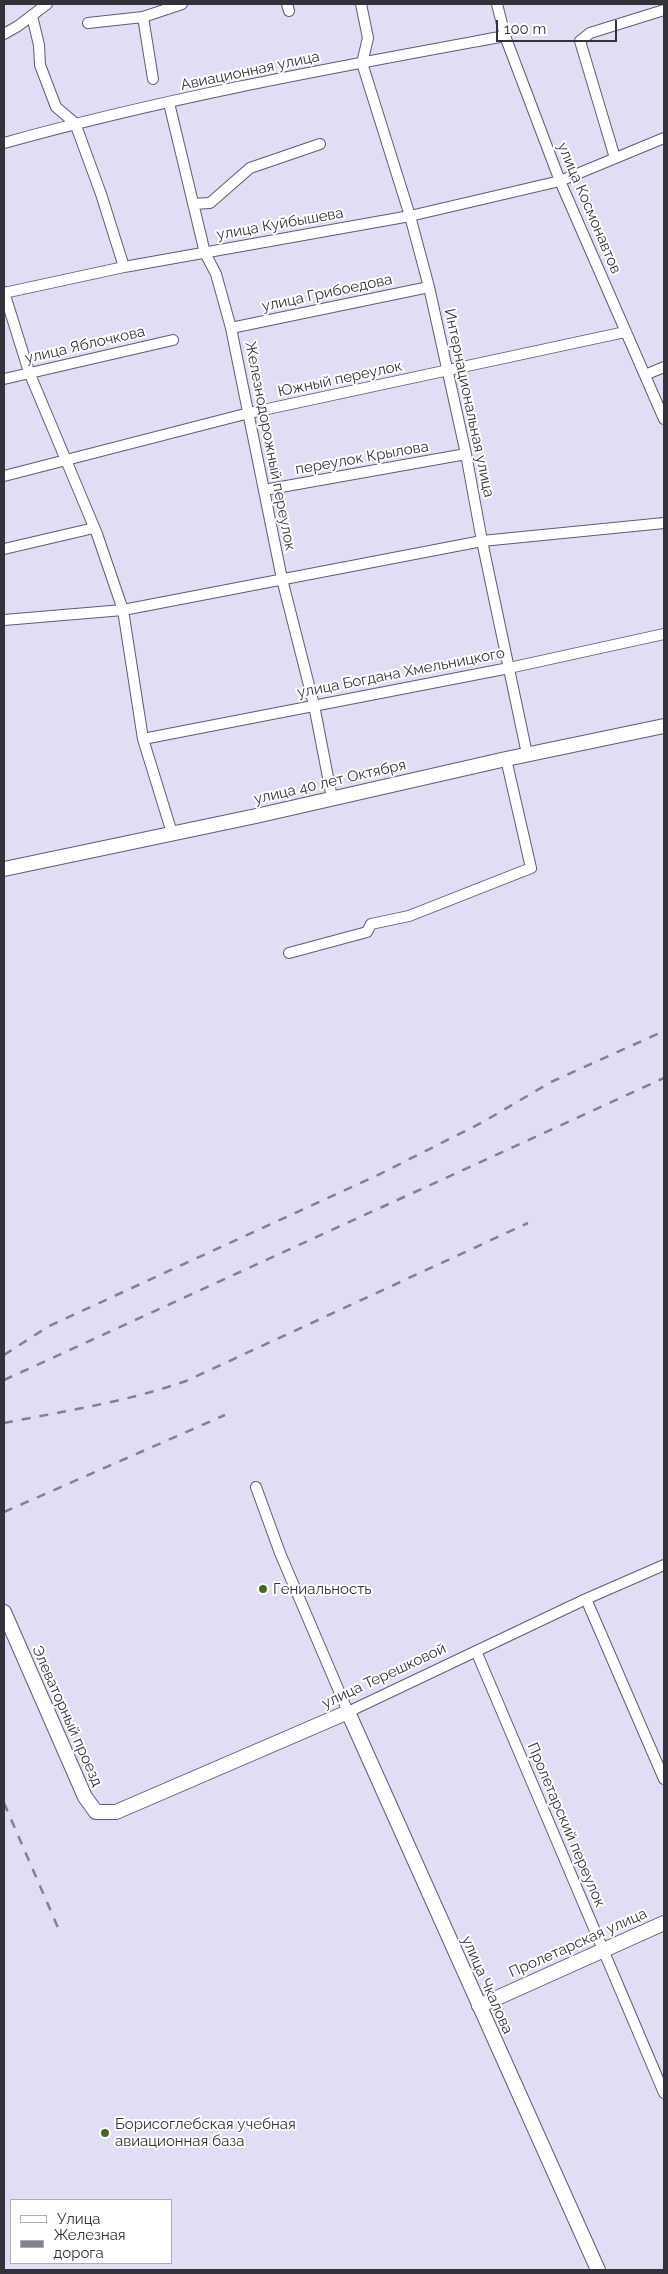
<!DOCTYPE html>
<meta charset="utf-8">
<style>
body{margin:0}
#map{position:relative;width:668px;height:2274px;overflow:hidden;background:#e0def5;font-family:Raleway,sans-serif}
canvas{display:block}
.frame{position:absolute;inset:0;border:5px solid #33323b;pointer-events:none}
.legend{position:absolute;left:10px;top:2199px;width:162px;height:65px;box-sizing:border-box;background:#fff;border:1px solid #adadb1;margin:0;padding:6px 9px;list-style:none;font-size:15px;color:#33323b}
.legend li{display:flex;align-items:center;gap:10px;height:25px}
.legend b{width:25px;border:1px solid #adadb1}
.scale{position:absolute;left:496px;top:20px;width:121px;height:22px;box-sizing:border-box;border:2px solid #33323b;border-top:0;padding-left:6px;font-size:15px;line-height:18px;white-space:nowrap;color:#33323b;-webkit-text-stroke:4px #fff;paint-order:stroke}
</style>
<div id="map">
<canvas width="668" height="2274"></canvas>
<div class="frame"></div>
<ul class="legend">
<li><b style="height:6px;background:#fff"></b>Улица</li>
<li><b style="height:6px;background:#828190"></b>Железная дорога</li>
</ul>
<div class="scale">100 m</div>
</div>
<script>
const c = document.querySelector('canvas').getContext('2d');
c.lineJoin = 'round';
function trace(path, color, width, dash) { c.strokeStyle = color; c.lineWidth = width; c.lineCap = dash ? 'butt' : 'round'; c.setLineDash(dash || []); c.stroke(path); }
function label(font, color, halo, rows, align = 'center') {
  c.font = font + ' Raleway,sans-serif'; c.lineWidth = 4; c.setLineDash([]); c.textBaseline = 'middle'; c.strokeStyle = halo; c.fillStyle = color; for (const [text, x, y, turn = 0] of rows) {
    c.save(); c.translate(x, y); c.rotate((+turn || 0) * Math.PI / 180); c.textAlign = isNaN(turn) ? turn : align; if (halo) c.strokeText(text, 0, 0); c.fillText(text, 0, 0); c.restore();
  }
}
const street = new Path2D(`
 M 287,4 L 289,11
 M 361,4 L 368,38 L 362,63 L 410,216 L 429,287 L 466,454 L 482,541 L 527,754
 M 497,4 L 505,36 L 560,181 L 664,419
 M 32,16 L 39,45 L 40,65 L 56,107 L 75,123 L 101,194 L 124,267
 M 143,17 L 153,79
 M 88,23 L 143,17 L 182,4
 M 4,34 L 18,26 L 47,4
 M 169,103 L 205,253 L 216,274 L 231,328 L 282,579 L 314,705 L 332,798
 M 4,143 C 168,97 337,67 505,36
 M 615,158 L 580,41 L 590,33 L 664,10
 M 193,204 L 210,203 L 250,168 L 320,144
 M 4,292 L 29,372 L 97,534 L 123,610 L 143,739 L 172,833
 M 4,293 L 124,267 L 410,216 L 560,181 L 664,138
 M 231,328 L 429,287
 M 645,375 L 664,367
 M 4,379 L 173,340
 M 4,476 L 249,413 L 625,332
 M 264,490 L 466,454
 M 4,549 L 94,528
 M 4,620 L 123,610 L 482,541 L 664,523
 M 143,739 L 509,668 L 664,634
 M 289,953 L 367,932 L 371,924 L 409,916 L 531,868 L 506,759
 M 256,1487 L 280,1553 L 348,1712 L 586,1599 L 664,1565
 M 586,1599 L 664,1779
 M 476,1651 L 664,2093`);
const secondary = new Path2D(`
 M 4,869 L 256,816 L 506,759 L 664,726
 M 4,1612 L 85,1797 L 96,1812 L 116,1812 L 348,1712 L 598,2270
 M 479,2006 L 664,1923`);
const rail = new Path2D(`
 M 4,1355 L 49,1326 L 380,1174 L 483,1122 L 551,1082 L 664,1031
 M 4,1380 L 664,1078
 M 4,1423 C 65,1411 126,1402 186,1381 L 528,1223
 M 4,1512 L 225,1415
 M 4,1803 L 59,1930`);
const markers = [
 [263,1589,5,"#436822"],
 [105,2133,5,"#436822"]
];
const streetNames = [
 ["Авиационная улица",250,71,-12],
 ["улица Космонавтов",589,208,67],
 ["улица Куйбышева",280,224,-10],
 ["улица Грибоедова",327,293,-12],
 ["улица Яблочкова",85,345,-13],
 ["Южный переулок",340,379,-12],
 ["Интернациональная улица",469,403,78],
 ["Железнодорожный переулок",270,446,79],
 ["переулок Крылова",362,458,-10],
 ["улица Богдана Хмельницкого",401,673,-11],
 ["улица 40 лет Октября",330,782,-13],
 ["улица Терешковой",384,1676,-25],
 ["Элеваторный проезд",67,1716,66],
 ["Пролетарский переулок",566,1825,67],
 ["Пролетарская улица",578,1943,-24],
 ["улица Чкалова",487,1985,66]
];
const poiNames = [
 ["Гениальность",273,1589],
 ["Борисоглебская учебная",115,2124],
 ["авиационная база",115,2141]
];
trace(street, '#5e5d71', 12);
trace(secondary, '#5e5d71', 16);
trace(street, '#fff', 10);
trace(secondary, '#fff', 14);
trace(rail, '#828190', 2.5, [9, 9]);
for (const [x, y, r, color] of markers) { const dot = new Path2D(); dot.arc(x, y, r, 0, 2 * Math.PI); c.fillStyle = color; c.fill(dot); trace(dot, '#fff', 2); }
label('15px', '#33323b', '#fff', streetNames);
label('15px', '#33323b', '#fff', poiNames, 'left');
</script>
